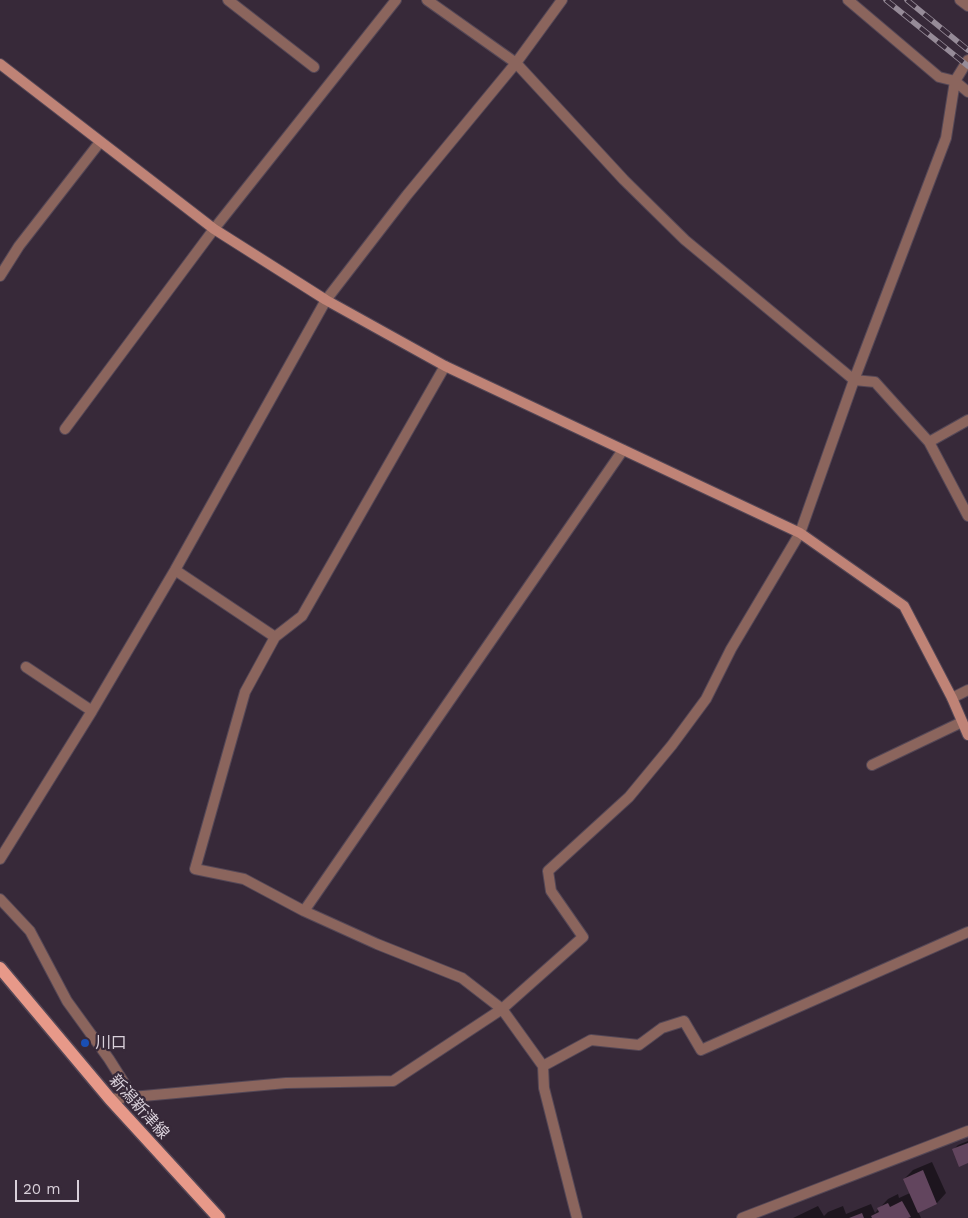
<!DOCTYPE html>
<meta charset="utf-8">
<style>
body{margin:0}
#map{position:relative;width:968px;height:1218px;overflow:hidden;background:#372939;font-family:"Work Sans",sans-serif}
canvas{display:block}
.scale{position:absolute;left:15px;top:1180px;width:64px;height:22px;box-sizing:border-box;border:2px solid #d9d0da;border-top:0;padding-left:6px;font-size:15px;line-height:18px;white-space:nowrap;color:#d9d0da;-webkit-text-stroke:4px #372939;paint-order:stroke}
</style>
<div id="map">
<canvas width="968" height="1218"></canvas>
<div class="scale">20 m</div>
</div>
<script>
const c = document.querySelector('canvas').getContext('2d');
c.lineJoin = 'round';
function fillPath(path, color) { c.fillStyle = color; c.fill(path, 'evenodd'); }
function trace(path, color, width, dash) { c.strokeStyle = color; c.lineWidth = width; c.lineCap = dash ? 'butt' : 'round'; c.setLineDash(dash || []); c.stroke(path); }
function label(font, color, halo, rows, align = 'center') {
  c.font = font + ' "Work Sans","Noto Sans JP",sans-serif'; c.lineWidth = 4.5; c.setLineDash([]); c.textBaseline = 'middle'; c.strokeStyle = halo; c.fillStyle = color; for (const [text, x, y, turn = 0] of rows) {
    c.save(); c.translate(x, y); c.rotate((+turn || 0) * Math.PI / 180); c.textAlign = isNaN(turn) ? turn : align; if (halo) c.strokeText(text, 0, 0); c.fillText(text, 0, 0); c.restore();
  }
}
const shadow = new Path2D(`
 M 968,1141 L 968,1161 L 953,1150 L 958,1145 Z
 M 932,1162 L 946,1193 L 937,1203 L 918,1211 L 921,1218 L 793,1218 L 818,1206 L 824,1216 L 828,1212 L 843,1206 L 846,1214 L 871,1204 L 875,1213 L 888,1199 L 898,1194 L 899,1198 L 910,1193 L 904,1179 L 913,1170 Z`);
const building = new Path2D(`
 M 968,1143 L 968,1163 L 959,1167 L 952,1149 Z
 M 923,1170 L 937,1204 L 918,1213 L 903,1179 Z
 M 902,1201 L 911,1217 L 908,1218 L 872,1218 L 871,1216 L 879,1212 L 877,1208 L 888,1203 L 890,1207 Z
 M 862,1213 L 864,1218 L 849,1218 Z`);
const street = new Path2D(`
 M 228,0 L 314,67
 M 427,0 L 516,63 L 624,180 L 685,240 L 854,380 L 875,382 L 929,442 L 968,516
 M 848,0 L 939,77 L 955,81 L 968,92
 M 960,0 L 968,6
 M 0,276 L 19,246 L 100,142
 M 445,366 L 302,616 L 275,637 L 245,692 L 195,869 L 244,879 L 304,911 L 377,944 L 462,978 L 502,1009 L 543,1066 L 544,1088 L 577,1218
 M 65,429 L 214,229 L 396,0
 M 929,442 L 968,420
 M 175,570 L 275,637
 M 26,667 L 92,711
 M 952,698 L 968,690
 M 872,765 L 962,722
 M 0,859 L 92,711 L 175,570 L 326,300 L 407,195 L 516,63 L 562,0
 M 0,899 L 30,931 L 67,1001 L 109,1059 L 133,1097
 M 304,911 L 623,450
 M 543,1066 L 591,1040 L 639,1045 L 662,1028 L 684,1021 L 701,1050 L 968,932
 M 110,1099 L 286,1083 L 393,1081 L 502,1009 L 583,937 L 551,891 L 548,871 L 629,797 L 672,745 L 706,699 L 731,649 L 800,533 L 854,380 L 946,138 L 955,81 L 968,60
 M 742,1218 L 968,1131`);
const secondary = new Path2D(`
 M 0,64 L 214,229 L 326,300 L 445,366 L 800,533 L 904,606 L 952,698 L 968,735`);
const primary = new Path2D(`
 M 0,968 L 110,1099 L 219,1218`);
const rail = new Path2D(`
 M 886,0 L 968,66
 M 907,0 L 968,50`);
const markers = [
 [85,1043,5,"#1a4fb4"]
];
const poiNames = [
 ["川口",95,1043]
];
const streetNames = [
 ["新潟新津線",139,1107,48]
];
fillPath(shadow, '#0007');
fillPath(building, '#62455e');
trace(street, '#544756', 12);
trace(secondary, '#544756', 12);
trace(primary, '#544756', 15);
trace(street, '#8b655d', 10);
trace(secondary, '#bf8376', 10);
trace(primary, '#e79989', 12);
trace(rail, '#968b98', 5.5);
trace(rail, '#372939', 4, [11]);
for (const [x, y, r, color] of markers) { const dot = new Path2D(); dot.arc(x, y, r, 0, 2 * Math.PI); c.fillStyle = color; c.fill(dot); trace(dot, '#372939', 2); }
label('16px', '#d9d0da', '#372939', poiNames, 'left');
label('16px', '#d9d0da', '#372939', streetNames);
</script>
